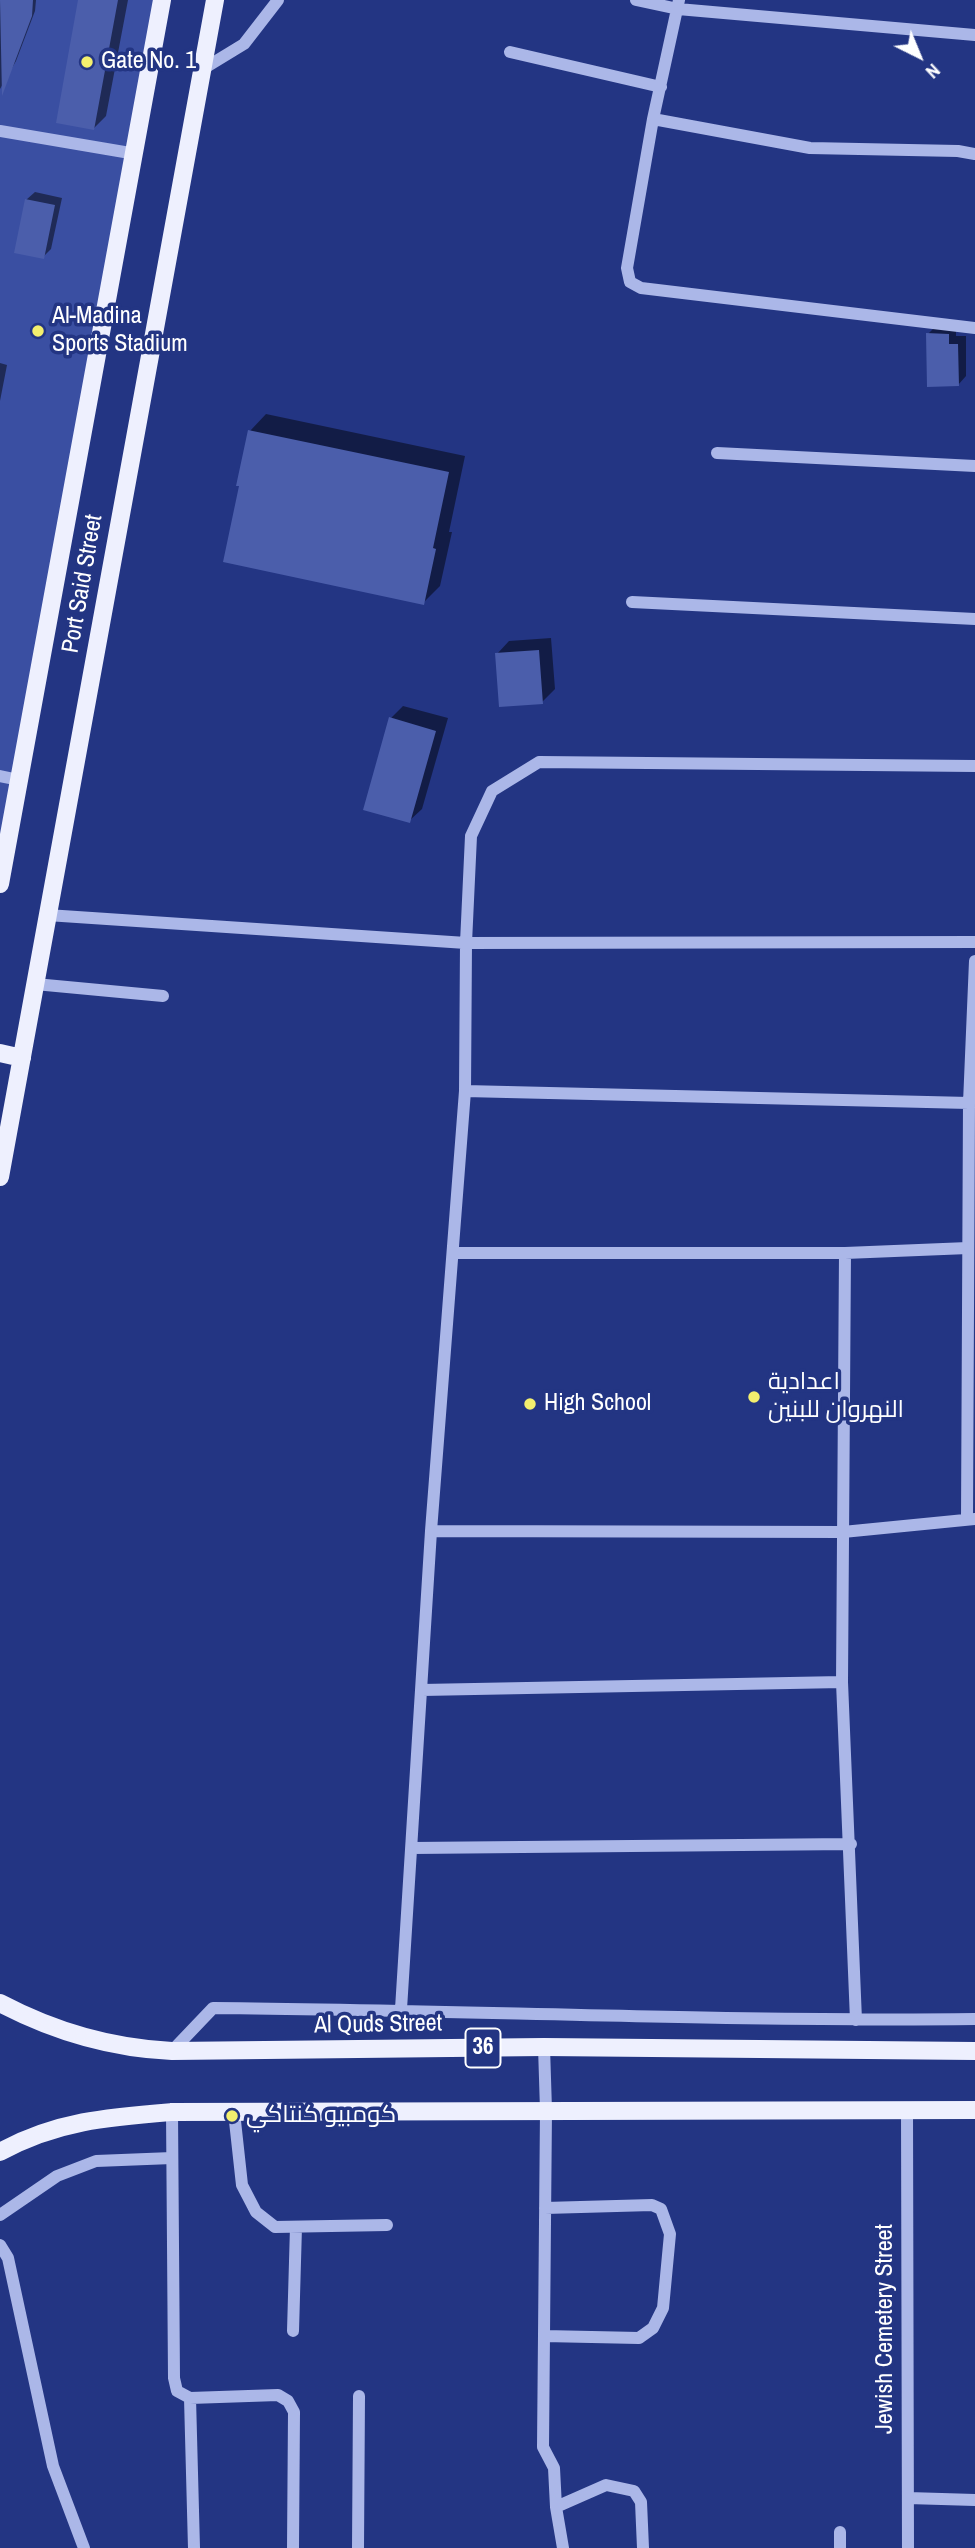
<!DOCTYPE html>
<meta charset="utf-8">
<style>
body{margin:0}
#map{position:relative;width:975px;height:2548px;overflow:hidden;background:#233583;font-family:"Archivo Narrow",sans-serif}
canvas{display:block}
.north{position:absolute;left:884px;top:21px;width:70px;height:70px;-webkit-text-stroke:5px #233583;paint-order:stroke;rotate:137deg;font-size:19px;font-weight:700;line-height:28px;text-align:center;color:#fff}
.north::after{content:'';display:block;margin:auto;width:24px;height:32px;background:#fff;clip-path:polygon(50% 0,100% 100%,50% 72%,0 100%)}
</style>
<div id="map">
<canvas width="975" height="2548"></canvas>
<div class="north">N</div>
</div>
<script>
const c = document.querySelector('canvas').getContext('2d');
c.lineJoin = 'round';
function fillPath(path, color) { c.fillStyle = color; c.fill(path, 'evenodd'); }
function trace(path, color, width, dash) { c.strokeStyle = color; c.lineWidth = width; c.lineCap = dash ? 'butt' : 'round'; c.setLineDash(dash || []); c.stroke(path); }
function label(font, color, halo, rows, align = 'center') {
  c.font = font + ' "Archivo Narrow",Cairo,sans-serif'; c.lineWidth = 7; c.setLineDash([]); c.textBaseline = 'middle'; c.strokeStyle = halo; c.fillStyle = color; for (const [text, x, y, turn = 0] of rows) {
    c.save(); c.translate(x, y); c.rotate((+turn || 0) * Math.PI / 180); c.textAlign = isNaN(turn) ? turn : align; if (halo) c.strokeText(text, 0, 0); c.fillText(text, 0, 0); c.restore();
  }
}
const green = new Path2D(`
 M 0,0 L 156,0 L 0,890 Z`);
const shadow = new Path2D(`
 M 0,0 L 36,0 L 35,11 L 16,61 L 0,89 Z
 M 80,0 L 128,0 L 106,116 L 94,128 Z
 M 35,192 L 62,198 L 51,249 L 43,257 L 26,200 Z
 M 936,326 L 956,326 L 956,336 L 966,336 L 966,376 L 958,385 L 928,334 Z
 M 0,363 L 7,365 L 0,401 Z
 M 266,414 L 465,456 L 449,532 L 452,532 L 440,586 L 423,603 L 250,431 Z
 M 551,638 L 555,689 L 542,702 L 497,654 L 509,641 Z
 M 403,706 L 448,718 L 422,809 L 409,821 L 391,718 Z`);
const building = new Path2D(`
 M 0,0 L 33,0 L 32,16 L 2,96 Z
 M 78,0 L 118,0 L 94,130 L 56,123 Z
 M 25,199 L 55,205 L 44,259 L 14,253 Z
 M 926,333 L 949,334 L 949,344 L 958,344 L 959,386 L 927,387 Z
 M 248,430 L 449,472 L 433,548 L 436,549 L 424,605 L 223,562 L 239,486 L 236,486 Z
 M 539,650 L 543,704 L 499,707 L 495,653 Z
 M 389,717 L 436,731 L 410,823 L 363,810 Z`);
const minor = new Path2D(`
 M 636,0 L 678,9 L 975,35
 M 679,0 L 653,119 L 627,268 L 630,282 L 641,288 L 975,328
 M 510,52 L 661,87
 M 203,69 L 244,44 L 278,0
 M 653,119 L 810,148 L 958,151 L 975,154
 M 0,131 L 136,154
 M 717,453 L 975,466
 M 632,602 L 975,619
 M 0,776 L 19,780
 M 47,915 L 466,943 L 975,942
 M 35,984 L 163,996
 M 465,1091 L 969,1103
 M 454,1253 L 845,1253 L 968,1248
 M 845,1253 L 842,1682 L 856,2020
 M 967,1519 L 969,1103 L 975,961
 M 431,1531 L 843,1532 L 975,1519
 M 422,1690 L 842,1682
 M 412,1848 L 851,1844
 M 401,2009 L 431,1531 L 465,1091 L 466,943 L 471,836 L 492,791 L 539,762 L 975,766
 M 544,2047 L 546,2110 L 543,2447 L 554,2468 L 556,2507 L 563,2548
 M 172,2051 L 213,2008 C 467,2010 721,2022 975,2019
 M 907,2110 L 908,2548
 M 172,2112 L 174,2378 L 177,2391 L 190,2398 L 278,2395 L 288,2401 L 294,2412 L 293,2548
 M 234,2112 L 242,2185 L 256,2212 L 275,2227 L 387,2225
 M 0,2215 L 57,2176 L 96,2161 L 172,2158
 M 0,2245 L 8,2258 L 53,2466 L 84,2548
 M 293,2331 L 296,2227
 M 544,2336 L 639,2338 L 653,2328 L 663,2308 L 670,2234 L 661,2209 L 652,2205 L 545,2208
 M 190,2398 L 194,2548
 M 908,2498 L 975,2500
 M 556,2507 L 606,2485 L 634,2491 L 641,2502 L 643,2548
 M 358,2548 L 359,2396
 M 840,2548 L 840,2532`);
const major = new Path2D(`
 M 0,884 L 162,0
 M 0,1053 L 22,1058
 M 0,1177 L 215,0
 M 0,2003 C 55,2032 110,2048 172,2051 L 544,2047 L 975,2051
 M 0,2152 C 56,2121 109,2117 172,2112 L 975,2110`);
const markers = [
 [87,62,7,"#f3ef6e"],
 [38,331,7,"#f3ef6e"],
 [754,1397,7,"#f3ef6e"],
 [530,1404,7,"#f3ef6e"],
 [232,2116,7,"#f3ef6e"]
];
const shields = [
 [483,2048,35]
];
const shieldNames = [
 ["36",483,2048]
];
const poiNames = [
 ["Gate No. 1",101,62],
 ["Al-Madina",52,317],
 ["Sports Stadium",52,345],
 ["اعدادية",768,1383],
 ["النهروان للبنين",768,1411],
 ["High School",544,1404],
 ["كومبيو كنتاكي",246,2116]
];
const streetNames = [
 ["Port Said Street",83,584,-80],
 ["Al Quds Street",378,2025,-1],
 ["Jewish Cemetery Street",886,2329,-90]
];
fillPath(green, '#3a4fa2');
fillPath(shadow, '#0007');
fillPath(building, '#4b5eab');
trace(minor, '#abb7e8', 12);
trace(major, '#eef0fe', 18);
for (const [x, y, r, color] of markers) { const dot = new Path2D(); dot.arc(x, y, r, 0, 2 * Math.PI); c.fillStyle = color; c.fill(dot); trace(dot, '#233583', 2.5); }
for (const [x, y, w] of shields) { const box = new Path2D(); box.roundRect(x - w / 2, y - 19.5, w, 39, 5); c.fillStyle = '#233583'; c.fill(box); trace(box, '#fff', 2); }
label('bold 23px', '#fff', null, shieldNames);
label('24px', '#fff', '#233583', poiNames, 'left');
label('24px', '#fff', '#233583', streetNames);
</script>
